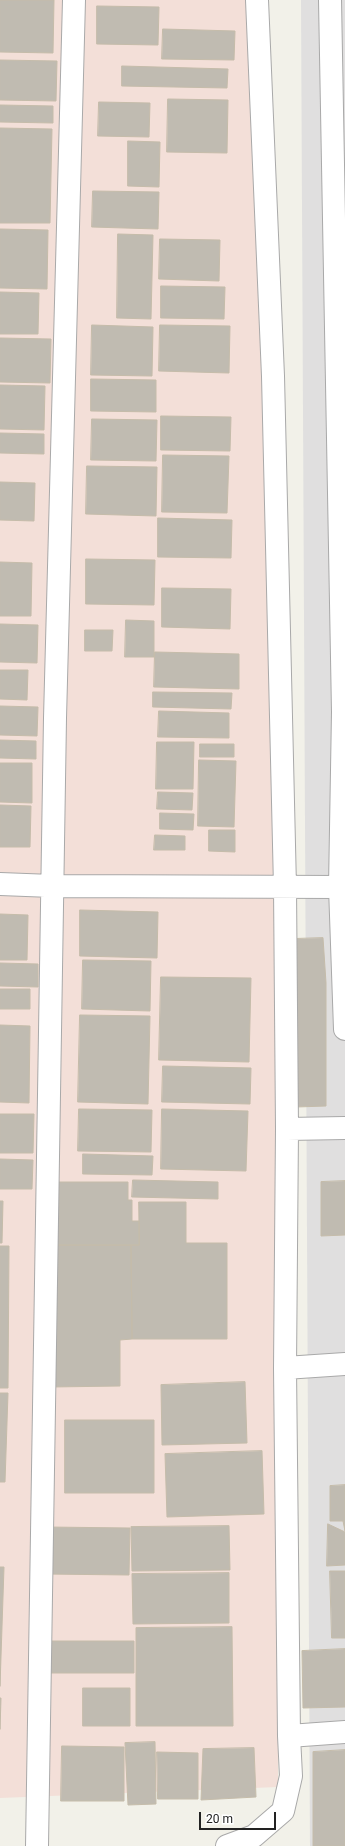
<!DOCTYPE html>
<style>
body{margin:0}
#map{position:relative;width:345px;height:1846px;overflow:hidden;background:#f2f1e9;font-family:Roboto,sans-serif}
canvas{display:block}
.scale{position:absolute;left:199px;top:1812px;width:77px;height:18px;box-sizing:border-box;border:2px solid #222;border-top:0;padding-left:5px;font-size:12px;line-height:14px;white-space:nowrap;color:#222;-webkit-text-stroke:3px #fff;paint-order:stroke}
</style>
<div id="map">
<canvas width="345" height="1846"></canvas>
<div class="scale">20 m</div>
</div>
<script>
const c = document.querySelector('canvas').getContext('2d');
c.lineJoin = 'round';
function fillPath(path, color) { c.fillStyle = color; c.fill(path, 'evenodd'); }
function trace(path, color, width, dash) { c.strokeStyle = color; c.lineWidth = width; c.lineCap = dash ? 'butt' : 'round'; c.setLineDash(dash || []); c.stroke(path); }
const residential = new Path2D(`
 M 301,0 L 345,0 L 345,1846 L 310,1846 Z`);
const commercial = new Path2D(`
 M 0,0 L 256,0 L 277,846 L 278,1787 L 0,1798 Z`);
const building = new Path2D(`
 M 0,0 L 54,0 L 53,53 L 0,52 Z
 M 97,6 L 159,7 L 158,45 L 97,44 Z
 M 163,29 L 235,31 L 234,60 L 162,59 Z
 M 0,60 L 57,61 L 56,101 L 0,100 Z
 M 122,66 L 228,69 L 227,88 L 122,86 Z
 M 168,99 L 228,100 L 227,153 L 167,152 Z
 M 99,102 L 150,103 L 149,137 L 98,136 Z
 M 0,105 L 53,106 L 53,123 L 0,122 Z
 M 0,128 L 52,129 L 50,223 L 0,223 Z
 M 128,141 L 160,142 L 159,187 L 128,186 Z
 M 93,191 L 159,192 L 158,229 L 92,227 Z
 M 0,229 L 48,230 L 47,289 L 0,288 Z
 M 118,234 L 153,235 L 151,319 L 117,318 Z
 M 160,239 L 220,240 L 219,281 L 159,279 Z
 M 161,286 L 225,287 L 224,319 L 161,318 Z
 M 0,292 L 39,293 L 38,334 L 0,334 Z
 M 92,325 L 153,327 L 152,376 L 91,375 Z
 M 160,325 L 230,326 L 229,373 L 159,371 Z
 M 0,338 L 51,339 L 50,383 L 0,382 Z
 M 91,379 L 156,380 L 156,412 L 91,411 Z
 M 0,385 L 45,386 L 44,430 L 0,429 Z
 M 161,416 L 231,417 L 230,451 L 161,450 Z
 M 92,419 L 157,420 L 156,461 L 91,460 Z
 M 0,433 L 44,434 L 44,454 L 0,453 Z
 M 163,455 L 229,456 L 227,513 L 162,512 Z
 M 87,466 L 157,467 L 156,516 L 86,514 Z
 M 0,482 L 35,483 L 34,521 L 0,520 Z
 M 158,518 L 232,520 L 231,558 L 158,557 Z
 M 86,559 L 155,560 L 154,605 L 86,604 Z
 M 0,562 L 32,563 L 31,616 L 0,616 Z
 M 162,588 L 231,589 L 230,629 L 162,627 Z
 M 126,620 L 154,621 L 154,657 L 125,657 Z
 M 0,624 L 38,625 L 37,663 L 0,662 Z
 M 85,630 L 113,630 L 112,651 L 85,651 Z
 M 155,652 L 239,654 L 239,689 L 154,687 Z
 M 0,670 L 28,670 L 27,700 L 0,699 Z
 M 153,692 L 232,693 L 231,709 L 153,707 Z
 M 0,706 L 38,707 L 37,736 L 0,735 Z
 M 159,711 L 229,713 L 229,738 L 158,737 Z
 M 0,740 L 36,741 L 36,759 L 0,758 Z
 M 157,742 L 194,742 L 193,789 L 156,789 Z
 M 200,744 L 234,744 L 234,757 L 200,757 Z
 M 199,760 L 236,761 L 234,827 L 198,826 Z
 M 0,763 L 32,763 L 32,803 L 0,802 Z
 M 158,792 L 193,793 L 192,810 L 157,809 Z
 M 0,805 L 31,806 L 30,847 L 0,847 Z
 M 160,813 L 194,814 L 193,830 L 160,829 Z
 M 209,830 L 235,830 L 235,852 L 209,851 Z
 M 155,835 L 185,836 L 185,850 L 154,850 Z
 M 80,910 L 158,912 L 157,958 L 80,956 Z
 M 0,914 L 28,915 L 27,960 L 0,960 Z
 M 323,938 L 326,983 L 326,1106 L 296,1107 L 293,939 Z
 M 83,960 L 151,961 L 150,1011 L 82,1009 Z
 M 0,963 L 38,964 L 38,987 L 0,986 Z
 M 161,977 L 251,978 L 249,1062 L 159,1060 Z
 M 0,989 L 30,989 L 30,1009 L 0,1009 Z
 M 80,1015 L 150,1016 L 148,1104 L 78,1102 Z
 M 0,1025 L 30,1026 L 29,1103 L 0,1102 Z
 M 163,1066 L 251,1068 L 250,1104 L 162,1102 Z
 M 79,1109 L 152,1110 L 151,1152 L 78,1151 Z
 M 162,1109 L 248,1111 L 246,1171 L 161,1169 Z
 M 0,1114 L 34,1114 L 33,1153 L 0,1153 Z
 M 83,1154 L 153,1156 L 152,1175 L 83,1174 Z
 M 0,1159 L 33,1160 L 32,1189 L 0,1189 Z
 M 133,1180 L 218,1182 L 218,1199 L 132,1197 Z
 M 345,1181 L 345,1235 L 321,1236 L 321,1182 Z
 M 51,1182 L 128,1182 L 128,1200 L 132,1200 L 132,1221 L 139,1221 L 139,1245 L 50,1245 Z
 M 0,1201 L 3,1201 L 2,1243 L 0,1243 Z
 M 139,1202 L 186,1202 L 186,1243 L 227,1243 L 227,1339 L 132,1339 L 131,1245 L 139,1245 Z
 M 50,1245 L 131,1245 L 132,1339 L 120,1340 L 120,1386 L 51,1387 Z
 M 0,1246 L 9,1246 L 8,1388 L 0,1388 Z
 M 245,1382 L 247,1443 L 162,1445 L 161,1385 Z
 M 0,1393 L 8,1393 L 5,1482 L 0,1482 Z
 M 65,1420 L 154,1420 L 154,1493 L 65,1493 Z
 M 262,1451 L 264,1514 L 167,1517 L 165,1454 Z
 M 345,1485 L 345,1531 L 343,1521 L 330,1521 L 330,1486 Z
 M 328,1524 L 345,1532 L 345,1565 L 327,1566 Z
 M 229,1526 L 230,1570 L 132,1571 L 131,1527 Z
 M 46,1527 L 130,1528 L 129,1575 L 45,1574 Z
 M 0,1567 L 4,1567 L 0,1686 Z
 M 330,1571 L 345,1571 L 345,1638 L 332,1638 Z
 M 229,1573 L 229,1623 L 133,1624 L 132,1574 Z
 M 232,1627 L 233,1726 L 136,1726 L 136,1628 Z
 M 41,1641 L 134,1641 L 134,1673 L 41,1673 Z
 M 345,1649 L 345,1707 L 303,1708 L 302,1651 Z
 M 83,1688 L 130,1688 L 130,1726 L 83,1726 Z
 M 0,1698 L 1,1698 L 0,1729 Z
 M 155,1742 L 156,1804 L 128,1805 L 125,1743 Z
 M 62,1746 L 124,1747 L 124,1801 L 61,1801 Z
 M 254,1748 L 256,1797 L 201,1800 L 203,1749 Z
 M 345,1750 L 345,1846 L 313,1846 L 313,1752 Z
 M 157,1752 L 198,1753 L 198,1799 L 158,1799 Z`);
const minor = new Path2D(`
 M 330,0 L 343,712 L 340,887 L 345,1029
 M 0,884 L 52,886 L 340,887
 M 287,1129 L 345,1128
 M 285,1368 L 345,1364
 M 289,1736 L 345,1732
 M 37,1846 L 55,718 L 74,0
 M 227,1846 L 254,1836 L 283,1811 L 291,1776 L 289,1736 L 285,1368 L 287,1129 L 285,887 L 273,376 L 257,0`);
fillPath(residential, '#e0dfdf');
fillPath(commercial, '#f3dfd8');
fillPath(building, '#c0bbb1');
trace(building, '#c5bcaa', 1);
trace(minor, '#a9a9a9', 24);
trace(minor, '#fff', 22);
</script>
